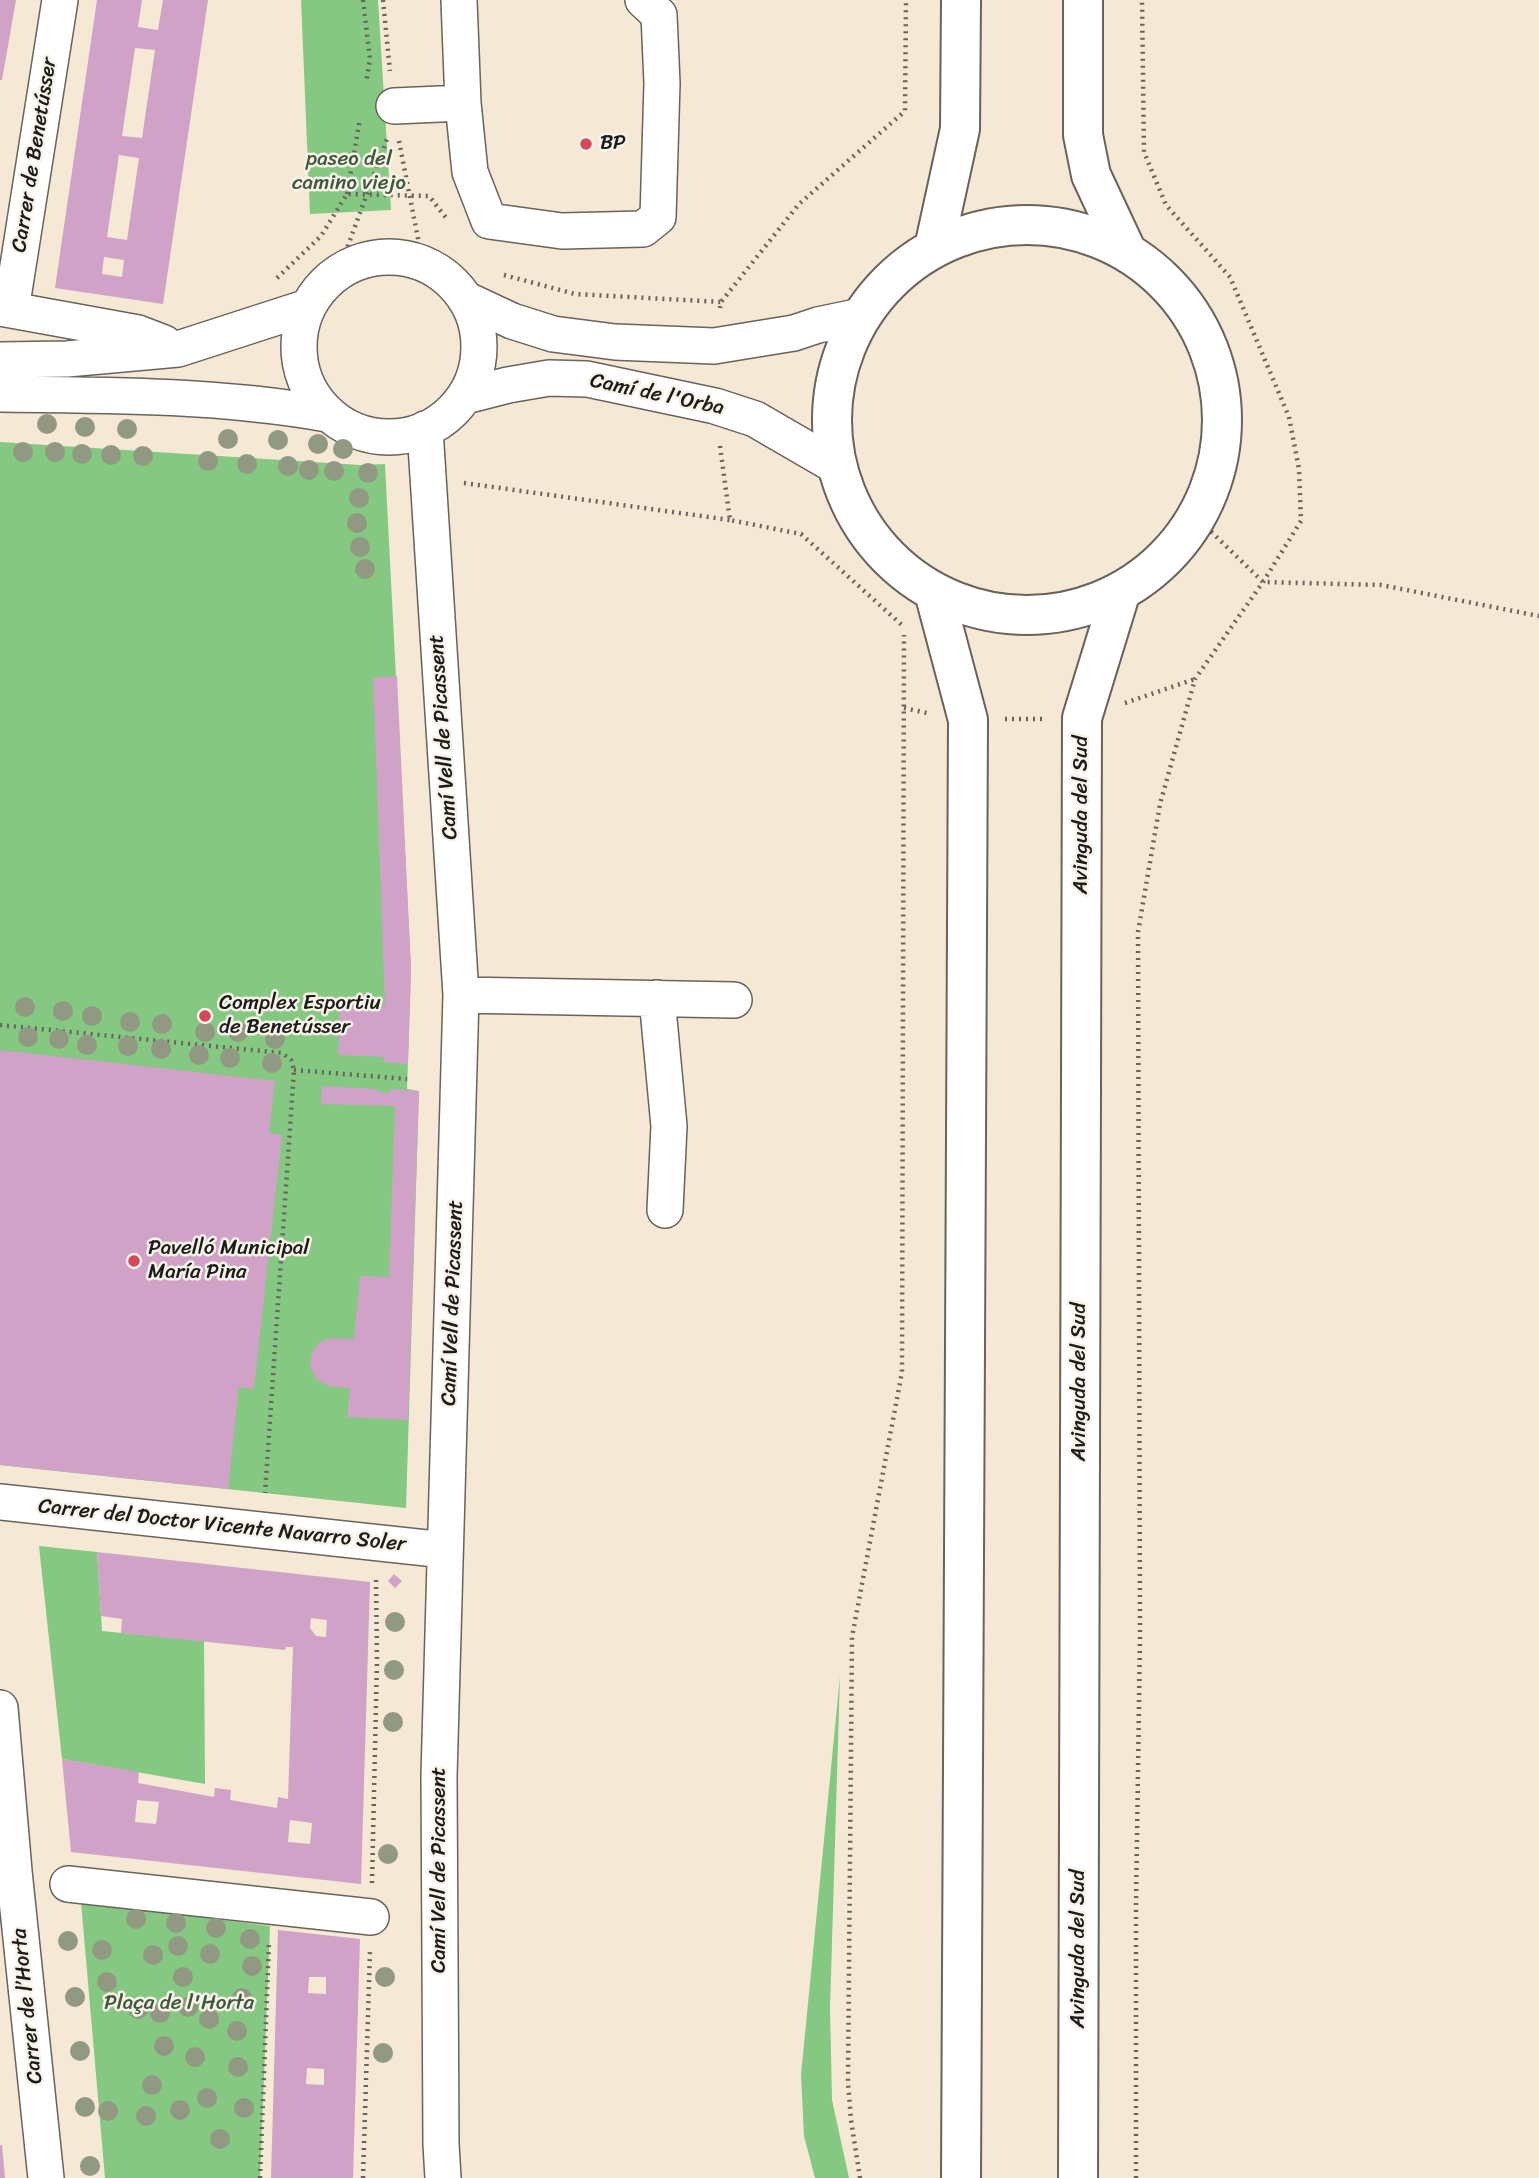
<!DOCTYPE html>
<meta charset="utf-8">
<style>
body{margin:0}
canvas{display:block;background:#f5e8d4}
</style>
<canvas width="1539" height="2178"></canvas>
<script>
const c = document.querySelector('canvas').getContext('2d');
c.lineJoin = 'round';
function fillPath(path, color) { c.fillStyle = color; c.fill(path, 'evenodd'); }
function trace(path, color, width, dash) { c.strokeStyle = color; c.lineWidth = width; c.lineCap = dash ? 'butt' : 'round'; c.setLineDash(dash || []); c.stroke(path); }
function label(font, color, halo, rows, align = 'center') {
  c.font = font + ' Sriracha,sans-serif'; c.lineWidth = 5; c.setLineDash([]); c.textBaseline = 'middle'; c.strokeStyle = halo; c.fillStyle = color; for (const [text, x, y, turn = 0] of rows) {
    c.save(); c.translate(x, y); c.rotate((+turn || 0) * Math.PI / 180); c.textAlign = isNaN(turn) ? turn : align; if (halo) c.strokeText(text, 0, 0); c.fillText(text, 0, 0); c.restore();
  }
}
const green = new Path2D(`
 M 301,0 L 378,0 L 391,210 L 310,214 Z
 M 0,442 L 360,465 L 385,464 L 411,969 L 407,1089 L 419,1091 L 406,1508 L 0,1465 Z
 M 39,1546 L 97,1552 L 102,1631 L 204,1641 L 205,1784 L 62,1759 Z
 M 840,1676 L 830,2008 L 832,2100 L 849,2178 L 815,2178 L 804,2136 L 801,2075 Z
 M 81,1902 L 270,1926 L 260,2178 L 105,2178 Z`);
const building = new Path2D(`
 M 0,0 L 16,0 L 2,80 L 0,80 Z
 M 97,0 L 142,0 L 138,27 L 158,30 L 163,0 L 208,0 L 163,304 L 55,288 ZM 135,48 L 155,50 L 142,138 L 122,136 ZM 119,155 L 139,158 L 127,240 L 107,237 ZM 104,257 L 124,260 L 122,277 L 102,274 Z
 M 397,676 L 411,969 L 408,1064 L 383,1062 L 384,1057 L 338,1055 L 340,1003 L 385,1005 L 373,678 Z
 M 0,1050 L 275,1081 L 269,1133 L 282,1135 L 254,1389 L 239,1387 L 228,1489 L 0,1465 Z
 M 322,1086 L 377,1089 L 378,1092 L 390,1093 L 390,1089 L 419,1091 L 408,1420 L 347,1417 L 350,1388 L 333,1387 L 322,1383 L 315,1377 L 310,1367 L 311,1354 L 321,1341 L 332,1338 L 354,1339 L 360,1276 L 389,1277 L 395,1106 L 321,1104 Z
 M 97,1552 L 370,1582 L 361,1884 L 71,1852 L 62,1759 L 139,1772 L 138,1783 L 214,1797 L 215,1788 L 231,1790 L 230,1800 L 277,1808 L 278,1797 L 288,1799 L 293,1647 L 286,1647 L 285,1650 L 121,1633 L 122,1619 L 101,1616 ZM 311,1618 L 327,1620 L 326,1637 L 316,1636 L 310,1628 ZM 137,1800 L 159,1802 L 156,1824 L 135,1822 ZM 290,1820 L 312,1823 L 310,1844 L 288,1842 Z
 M 394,1574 L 402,1581 L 395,1588 L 388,1581 Z
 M 278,1930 L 360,1939 L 353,2178 L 271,2178 ZM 309,1977 L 326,1977 L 326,1994 L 308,1993 ZM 307,2068 L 324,2069 L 324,2085 L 306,2084 Z
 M 0,2145 L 2,2145 L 5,2178 L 0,2178 Z`);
const path = new Path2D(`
 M 363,0 L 370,59 L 366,83
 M 383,0 L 390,71
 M 399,141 L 423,264
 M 347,194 L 360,119
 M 338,273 L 387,139
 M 504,275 L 575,294 L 721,302
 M 277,278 L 321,236 L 347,194 L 429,196 L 447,219
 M 720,308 L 721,302 L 799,204 L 905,111 L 906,0
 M 720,446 L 730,520 L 801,534 L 903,626
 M 464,483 L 730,520
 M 1196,517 L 1263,582 L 1381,585 L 1539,616
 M 1125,703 L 1195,679
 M 904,708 L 927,713
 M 1005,719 L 1046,719
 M 0,1025 L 282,1053 L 291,1060 L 294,1070 L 265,1493
 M 294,1070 L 407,1079
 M 372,1883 L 377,1660 L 376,1577
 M 260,2178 L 269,1942
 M 363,2178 L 370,1951
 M 860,2178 L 851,2120 L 848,2082 L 852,1637 L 902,1372 L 904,635
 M 1136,2178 L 1136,1905 L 1140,1635 L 1138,932 L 1160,804 L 1195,679 L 1263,582 L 1301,521 L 1299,469 L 1289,417 L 1230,277 L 1166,205 L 1144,152 L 1142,0`);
const minor = new Path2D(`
 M 459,0 L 463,103 L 470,172 L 489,221 L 562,231 L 643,229 L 658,217 L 662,83 L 659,15 L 643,0
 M 394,106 L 463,103
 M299 347a90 90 0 1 1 180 0a90 90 0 1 1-180 0Z
 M 465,299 L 512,321 L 553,334 L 615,342 L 714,346 L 794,333 L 818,325 L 861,316
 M 0,308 L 138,333 L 164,343
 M 11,310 L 60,0
 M 0,360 L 67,359 L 178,349 L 308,307
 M 0,394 C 110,395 219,395 327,414
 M 465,396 L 508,385 L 549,378 L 587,379 L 715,406 L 755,419 L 836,466
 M 425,429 L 461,995 L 439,1776 L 441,2144 L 443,2178
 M 461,995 L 734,1000
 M 657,998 L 669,1126 L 665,1210
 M 0,1502 L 445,1550
 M 0,1708 L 14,1871 L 46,2178
 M 68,1884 L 371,1917`);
const major = new Path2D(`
 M 1083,0 L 1083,135 L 1091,175 L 1127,252
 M832 420a195 195 0 1 1 390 0a195 195 0 1 1-390 0Z
 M 934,248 L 960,129 L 961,0
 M 934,592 L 968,720 L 961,2178
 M 1078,2178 L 1082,718 L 1121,591`);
const trees = [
 [47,424],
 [85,427],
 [127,429],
 [228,439],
 [278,440],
 [318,444],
 [343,449],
 [23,452],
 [55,452],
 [82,454],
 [111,455],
 [143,456],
 [208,461],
 [247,464],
 [288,466],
 [309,470],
 [334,471],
 [368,473],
 [359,498],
 [357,523],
 [360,547],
 [365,569],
 [25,1007],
 [63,1011],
 [92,1016],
 [130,1022],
 [162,1024],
 [205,1032],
 [238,1032],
 [28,1037],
 [59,1039],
 [275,1039],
 [87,1045],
 [128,1046],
 [161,1049],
 [199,1055],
 [230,1058],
 [272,1063],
 [395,1622],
 [394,1670],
 [393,1722],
 [388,1854],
 [136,1919],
 [176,1923],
 [216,1928],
 [250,1939],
 [68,1941],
 [178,1946],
 [102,1950],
 [210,1954],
 [153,1955],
 [252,1966],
 [183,1977],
 [385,1977],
 [107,1982],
 [75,1997],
 [242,1998],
 [188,2007],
 [138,2009],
 [160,2013],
 [209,2019],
 [237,2031],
 [164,2046],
 [80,2051],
 [383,2053],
 [195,2057],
 [238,2067],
 [152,2085],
 [207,2098],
 [85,2107],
 [244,2108],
 [180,2110],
 [108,2111],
 [146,2116],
 [220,2139],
 [90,2166]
];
const markers = [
 [586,144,7,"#d1495b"],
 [205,1016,7,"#d1495b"],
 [134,1261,7,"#d1495b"]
];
const poiNames = [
 ["BP",600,144],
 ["Complex Esportiu",219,1004],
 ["de Benetússer",219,1028],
 ["Pavelló Municipal",148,1249],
 ["María Pina",148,1273]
];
const streetNames = [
 ["Carrer de Benetússer",35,155,-81],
 ["Camí de l'Orba",657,395,12],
 ["Camí Vell de Picassent",444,737,-94],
 ["Avinguda del Sud",1082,815,-90],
 ["Camí Vell de Picassent",453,1303,-88],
 ["Avinguda del Sud",1080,1382,-90],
 ["Carrer del Doctor Vicente Navarro Soler",222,1526,6],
 ["Camí Vell de Picassent",440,1870,-90],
 ["Avinguda del Sud",1079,1949,-90],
 ["Carrer de l’Horta",28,2006,-96]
];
const parkNames = [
 ["paseo del",349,160],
 ["camino viejo",349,184],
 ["Plaça de l'Horta",179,2004]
];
fillPath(green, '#84c882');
fillPath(building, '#d1a2c7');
trace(minor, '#68635c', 38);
trace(major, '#68635c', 42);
trace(path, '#68635c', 4.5, [2, 5]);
trace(minor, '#fff', 35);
trace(major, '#fff', 38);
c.fillStyle = '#919983';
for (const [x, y] of trees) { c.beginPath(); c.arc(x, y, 10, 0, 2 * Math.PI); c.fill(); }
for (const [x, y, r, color] of markers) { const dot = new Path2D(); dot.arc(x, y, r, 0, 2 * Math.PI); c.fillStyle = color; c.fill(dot); trace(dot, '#f7f3e8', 2.5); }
label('21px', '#1c1c1c', '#f7f3e8', poiNames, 'left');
label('21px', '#1c1c1c', '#f7f3e8', streetNames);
label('21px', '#405840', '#f7f3e8', parkNames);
</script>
